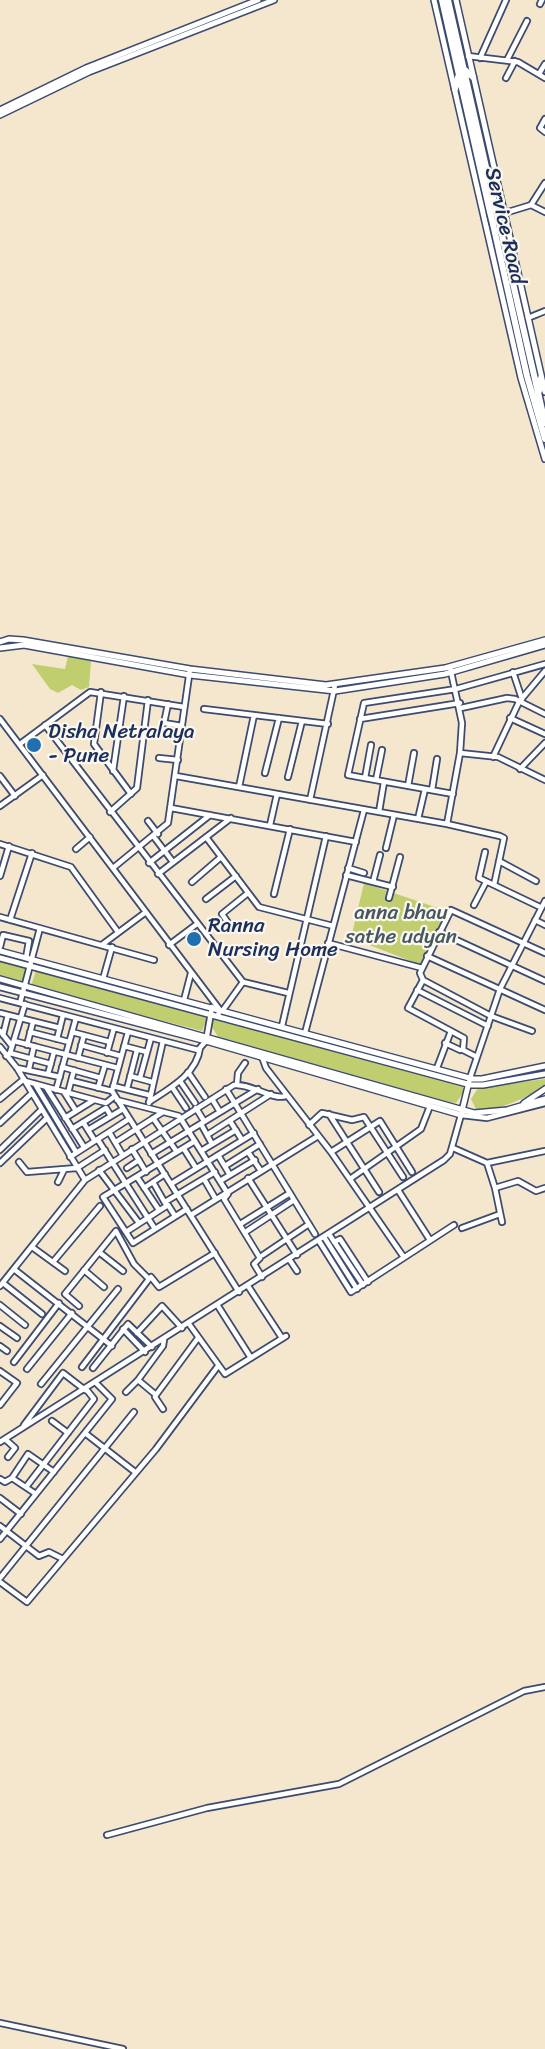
<!DOCTYPE html>
<style>
body{margin:0}
canvas{display:block;background:#f4e7ce}
</style>
<canvas width="545" height="2049"></canvas>
<script>
const c = document.querySelector('canvas').getContext('2d');
c.lineJoin = 'round';
function fillPath(path, color) { c.fillStyle = color; c.fill(path, 'evenodd'); }
function trace(path, color, width, dash) { c.strokeStyle = color; c.lineWidth = width; c.lineCap = dash ? 'butt' : 'round'; c.setLineDash(dash || []); c.stroke(path); }
function label(font, color, halo, rows, align = 'center') {
  c.font = font + ' Sriracha,sans-serif'; c.lineWidth = 4.5; c.setLineDash([]); c.textBaseline = 'middle'; c.strokeStyle = halo; c.fillStyle = color; for (const [text, x, y, turn = 0] of rows) {
    c.save(); c.translate(x, y); c.rotate((+turn || 0) * Math.PI / 180); c.textAlign = isNaN(turn) ? turn : align; if (halo) c.strokeText(text, 0, 0); c.fillText(text, 0, 0); c.restore();
  }
}
const green = new Path2D(`
 M 68,656 L 91,661 L 89,687 L 81,690 L 72,685 L 58,693 L 50,689 L 32,664 L 65,669 Z
 M 364,883 L 447,911 L 421,965 L 351,938 Z
 M 0,959 L 28,967 L 24,984 L 0,978 Z
 M 36,970 L 202,1014 L 207,1019 L 202,1031 L 198,1030 L 31,986 Z
 M 214,1017 L 463,1084 L 463,1093 L 456,1103 L 449,1102 L 218,1037 L 212,1027 Z
 M 545,1079 L 545,1088 C 522,1098 502,1110 477,1111 L 471,1099 L 478,1088 Z`);
const minor = new Path2D(`
 M 540,4 L 542,0
 M 468,56 L 518,62 L 545,78
 M 480,58 L 506,0
 M 507,60 L 527,21
 M 539,74 L 545,64
 M 506,78 L 515,61
 M 545,119 L 540,128 L 545,132
 M 531,205 L 545,212
 M 495,216 L 531,205 L 545,183
 M 528,318 L 545,311
 M 513,672 L 522,699
 M 101,692 L 94,744 L 131,794
 M 168,704 L 164,723 L 182,726
 M 461,708 L 507,698 L 515,699 L 545,714
 M 204,709 L 328,724
 M 510,718 L 545,734
 M 0,719 L 220,1010 L 218,1015
 M 360,719 L 460,703
 M 45,725 L 243,982 L 288,993
 M 20,744 L 90,692 L 184,707
 M 460,753 L 498,757 L 545,780
 M 493,757 L 519,702 L 545,671
 M 159,758 L 178,760
 M 520,769 L 545,743
 M 113,771 L 124,696
 M 265,773 L 279,718
 M 0,776 L 15,796
 M 176,776 L 447,824 L 500,836 L 504,838 L 494,885 L 540,907
 M 288,777 L 302,721
 M 365,778 L 371,745
 M 376,780 L 382,750
 M 408,786 L 414,753
 M 239,787 L 254,715
 M 432,790 L 437,759
 M 453,794 L 348,775 L 364,703 L 456,689 L 545,664
 M 310,800 L 335,685
 M 0,806 L 43,775
 M 171,808 L 356,842
 M 110,812 L 137,788 L 148,700
 M 379,812 L 384,782
 M 418,819 L 425,789
 M 148,821 L 158,834
 M 447,824 L 460,753 L 462,723 L 450,667
 M 270,825 L 277,794
 M 154,837 L 173,862
 M 206,837 L 259,907 L 333,926
 M 0,844 L 71,867 L 118,932
 M 386,848 L 394,815
 M 76,849 L 90,837
 M 485,852 L 479,878 L 494,885
 M 499,861 L 536,881
 M 149,863 L 210,815
 M 113,868 L 168,823 L 190,669
 M 348,868 L 364,873
 M 158,874 L 231,818
 M 346,875 L 393,887
 M 0,876 L 9,846
 M 192,882 L 221,857
 M 373,882 L 380,855
 M 274,894 L 290,829
 M 389,898 L 400,857
 M 206,899 L 236,876
 M 474,905 L 486,882
 M 0,917 L 154,960
 M 10,920 L 32,853
 M 535,920 L 545,925
 M 233,930 L 222,914 L 248,893
 M 439,932 L 545,981
 M 328,943 L 422,968
 M 103,944 L 146,912
 M 169,945 L 197,924
 M 0,947 L 3,935 L 29,941 L 26,958
 M 427,956 L 545,1010
 M 103,979 L 112,947
 M 423,980 L 408,1008 L 464,1038 L 463,1050 L 477,1057
 M 417,990 L 488,1026
 M 0,998 L 198,1050 L 206,1041 L 212,1007
 M 184,1000 L 191,973
 M 20,1003 L 40,928
 M 223,1010 L 243,982
 M 0,1013 L 60,1028
 M 282,1026 L 326,836
 M 0,1031 L 12,1046
 M 532,1031 L 491,1016 L 423,980 L 420,973 L 451,910 L 545,953
 M 30,1032 L 69,1042
 M 72,1032 L 110,1042
 M 128,1032 L 112,1091 L 239,1292
 M 305,1033 L 364,810
 M 3,1035 L 8,1015
 M 57,1039 L 63,1015
 M 14,1041 L 118,1068
 M 445,1043 L 460,1050
 M 27,1045 L 33,1022
 M 81,1045 L 121,1056
 M 124,1046 L 147,1052
 M 0,1047 L 17,1068 L 85,1180
 M 10,1053 L 51,1064
 M 107,1053 L 114,1028
 M 6,1056 L 10,1053 L 25,1004
 M 262,1057 L 266,1068 L 331,1152 L 403,1256
 M 78,1058 L 84,1035
 M 62,1067 L 101,1078
 M 17,1068 L 60,1077
 M 437,1068 L 451,1031
 M 29,1069 L 34,1046
 M 188,1072 L 205,1097
 M 48,1074 L 54,1052
 M 130,1076 L 152,1082
 M 140,1078 L 151,1038
 M 470,1078 L 500,989 L 545,901
 M 25,1081 L 106,1103 L 115,1096
 M 72,1081 L 112,1091
 M 180,1081 L 195,1103
 M 35,1084 L 76,1152
 M 237,1084 L 238,1073 L 245,1063
 M 113,1086 L 149,1095
 M 46,1087 L 84,1147
 M 172,1087 L 186,1108
 M 98,1088 L 105,1065
 M 127,1089 L 137,1050
 M 226,1089 L 315,1234
 M 56,1090 L 76,1018
 M 64,1092 L 76,1111
 M 68,1093 L 74,1070
 M 0,1099 L 24,1079
 M 212,1099 L 220,1112
 M 117,1100 L 179,1116 L 228,1194 L 224,1199 L 260,1258 L 254,1264 L 262,1277
 M 149,1102 C 169,1089 197,1074 200,1048
 M 149,1103 L 163,1041
 M 196,1108 L 204,1121
 M 329,1114 L 379,1192
 M 65,1118 L 94,1100
 M 153,1118 L 177,1152
 M 230,1121 L 242,1140
 M 83,1122 L 95,1141
 M 0,1123 L 31,1094
 M 201,1124 L 212,1144
 M 309,1125 L 322,1113 L 352,1120 L 364,1117 L 403,1177
 M 72,1129 L 106,1108 L 111,1116
 M 88,1130 L 123,1109
 M 109,1132 L 122,1154
 M 207,1135 L 271,1094
 M 98,1140 L 155,1229
 M 116,1142 L 163,1112
 M 453,1148 L 487,1163 L 545,1151
 M 132,1149 L 146,1172
 M 184,1149 L 196,1168
 M 0,1150 L 41,1110
 M 201,1151 L 236,1130
 M 248,1152 L 261,1171
 M 331,1152 L 380,1121 L 412,1172
 M 151,1154 L 258,1089
 M 218,1155 L 230,1175
 M 70,1157 L 129,1119
 M 19,1162 L 27,1172 L 77,1168 L 105,1150
 M 0,1163 L 46,1119
 M 487,1163 L 495,1188
 M 225,1166 L 260,1144
 M 127,1168 L 139,1160
 M 99,1170 L 139,1223
 M 137,1177 L 159,1210
 M 248,1178 L 297,1255
 M 204,1179 L 215,1198
 M 350,1179 L 421,1129 L 430,1106
 M 220,1181 L 255,1160
 M 58,1182 L 64,1170
 M 153,1182 L 165,1203
 M 171,1184 L 254,1133
 M 144,1188 L 165,1174
 M 398,1190 L 430,1240
 M 165,1202 L 215,1172
 M 191,1215 L 318,1136
 M 502,1222 L 495,1188 L 518,1181 L 536,1191 L 545,1188
 M 242,1223 L 290,1193
 M 462,1228 L 500,1214
 M 247,1231 L 294,1200
 M 126,1232 L 168,1205 L 175,1216
 M 329,1234 L 363,1285
 M 324,1237 L 357,1289
 M 319,1241 L 351,1292 L 454,1225
 M 334,1242 L 340,1239 L 368,1282
 M 133,1243 L 103,1197 L 195,1141
 M 133,1243 L 187,1209
 M 32,1247 L 65,1271
 M 99,1252 L 123,1271
 M 263,1255 L 309,1224
 M 289,1259 L 297,1271
 M 53,1262 L 100,1206
 M 15,1270 L 112,1346
 M 84,1270 L 104,1287
 M 3,1283 L 42,1314
 M 0,1286 L 85,1180 L 234,1085 C 250,1083 274,1101 286,1096
 M 248,1286 L 282,1338
 M 0,1305 L 25,1325
 M 79,1306 L 65,1294 L 116,1231 L 134,1264 L 149,1279 L 151,1277 L 159,1287 L 215,1253
 M 218,1306 L 251,1358
 M 189,1324 L 225,1374 L 286,1336
 M 0,1326 L 17,1338
 M 123,1329 L 145,1352
 M 137,1333 L 162,1306 L 182,1328
 M 164,1340 L 163,1346 L 138,1380 L 156,1395 L 198,1338
 M 0,1346 L 7,1351
 M 14,1362 L 59,1303
 M 82,1367 L 149,1279
 M 93,1368 L 128,1324 L 152,1347
 M 27,1369 L 72,1313
 M 0,1371 L 17,1383 L 0,1405
 M 41,1384 L 118,1289
 M 126,1392 L 138,1380
 M 156,1395 L 155,1397 L 163,1409
 M 52,1421 L 68,1433
 M 24,1425 L 63,1373 L 85,1390
 M 85,1433 L 135,1472
 M 5,1439 L 15,1448 L 8,1457
 M 0,1442 L 444,1160 L 450,1154 L 461,1115 L 487,1118 L 545,1103
 M 12,1478 L 28,1454 L 54,1472
 M 0,1479 L 5,1482 L 12,1478 L 36,1494
 M 26,1487 L 94,1399 L 86,1389
 M 0,1498 L 21,1514
 M 0,1526 L 39,1556 L 49,1552 L 63,1559
 M 0,1539 L 112,1399 L 96,1383
 M 0,1578 L 134,1412
 M 0,1582 L 27,1602 L 156,1449 L 218,1366
 M 107,1835 L 207,1808 L 339,1784 L 524,1691 L 545,1687
 M 0,2023 L 123,2049`);
const major = new Path2D(`
 M 434,0 L 521,378 L 545,459
 M 456,0 L 545,392
 M 0,110 L 86,68 L 258,0
 M 0,115 L 89,72 L 274,0
 M 0,642 L 9,639 L 23,640 L 190,669 L 326,685 L 445,668 L 545,640
 M 0,648 L 24,645 L 190,675 L 335,691 L 445,674 L 545,645
 M 0,951 L 473,1079 L 482,1079 L 545,1066
 M 0,958 L 471,1085 L 483,1085 L 545,1074
 M 0,979 L 474,1113 L 507,1110 L 545,1099
 M 0,987 L 206,1041 L 461,1115 L 469,1082
 M 524,1103 L 545,1089`);
const highway = new Path2D(`
 M 442,0 L 490,212
 M 448,0 L 496,211
 M 465,70 L 473,77
 M 455,89 L 458,77
 M 499,222 L 545,423
 M 493,224 L 527,376 L 545,439
 M 539,391 L 541,378`);
const highwayBridge = new Path2D(`
 M 496,211 L 499,222
 M 490,212 L 493,224`);
const markers = [
 [34,745,8,"#1f6fb2"],
 [194,939,8,"#1f6fb2"]
];
const streetNames = [
 ["Service Road",504,226,77]
];
const poiNames = [
 ["Disha Netralaya",48,733],
 ["- Pune",48,757],
 ["Ranna",208,927],
 ["Nursing Home",208,951]
];
const parkNames = [
 ["anna bhau",401,914],
 ["sathe udyan",401,938]
];
fillPath(green, '#c0ce70');
trace(minor, '#3c4b6f', 8);
trace(major, '#3c4b6f', 8);
trace(highway, '#3c4b6f', 9);
trace(minor, '#fff', 4.5);
trace(major, '#fff', 5);
trace(highway, '#fff', 6);
trace(highwayBridge, '#3c4b6f', 9, []);
trace(highwayBridge, '#fff', 6);
for (const [x, y, r, color] of markers) { const dot = new Path2D(); dot.arc(x, y, r, 0, 2 * Math.PI); c.fillStyle = color; c.fill(dot); trace(dot, '#fbf7ec', 2); }
label('21px', '#1b2f5e', '#fbf7ec', streetNames);
label('21px', '#1b2f5e', '#fbf7ec', poiNames, 'left');
label('21px', '#445762', '#fbf7ec', parkNames);
</script>
